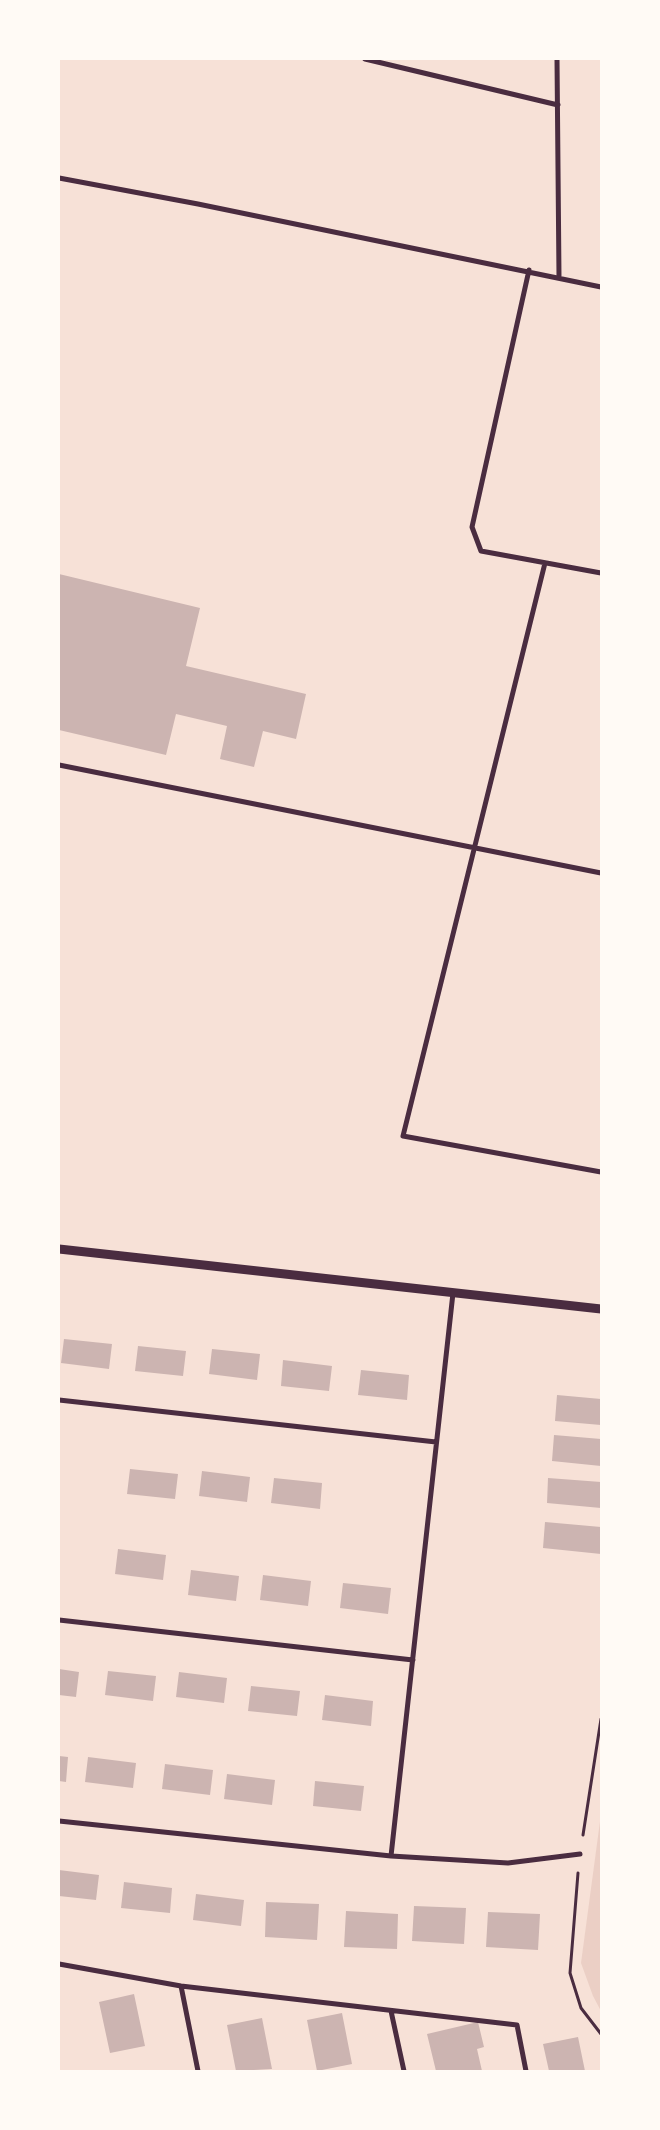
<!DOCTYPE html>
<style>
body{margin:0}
#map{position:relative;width:660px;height:2130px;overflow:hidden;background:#f7e1d7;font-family:"Fira Sans Condensed",sans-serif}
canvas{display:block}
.frame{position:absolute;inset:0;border:60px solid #fffaf5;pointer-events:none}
</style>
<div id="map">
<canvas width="660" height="2130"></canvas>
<div class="frame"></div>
</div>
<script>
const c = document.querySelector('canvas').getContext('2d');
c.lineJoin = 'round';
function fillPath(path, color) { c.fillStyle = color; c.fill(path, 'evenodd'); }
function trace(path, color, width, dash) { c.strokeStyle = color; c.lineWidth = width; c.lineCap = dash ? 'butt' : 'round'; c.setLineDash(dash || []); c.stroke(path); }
const green = new Path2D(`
 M 601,1814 L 601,2011 L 593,1996 L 581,1963 Z`);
const building = new Path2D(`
 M 59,574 L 200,608 L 186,666 L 306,694 L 296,739 L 263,731 L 254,767 L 220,759 L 227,726 L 176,714 L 166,755 L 59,730 Z
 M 64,1339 L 112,1344 L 109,1369 L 61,1363 Z
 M 138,1346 L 186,1351 L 183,1376 L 135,1371 Z
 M 212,1349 L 260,1354 L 257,1380 L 209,1374 Z
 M 283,1360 L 332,1366 L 329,1391 L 281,1386 Z
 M 361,1370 L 409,1375 L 407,1400 L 358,1395 Z
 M 557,1395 L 601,1399 L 601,1425 L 555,1421 Z
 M 554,1435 L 601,1439 L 601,1466 L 552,1461 Z
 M 130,1469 L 178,1474 L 175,1499 L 127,1494 Z
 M 202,1471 L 250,1477 L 247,1502 L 199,1496 Z
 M 274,1478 L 322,1483 L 320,1509 L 271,1503 Z
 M 548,1478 L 601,1482 L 601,1508 L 547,1503 Z
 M 545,1522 L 601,1527 L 601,1554 L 543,1548 Z
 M 118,1549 L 166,1555 L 163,1580 L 115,1574 Z
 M 191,1570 L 239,1576 L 236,1601 L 188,1595 Z
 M 263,1575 L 311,1581 L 308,1606 L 260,1600 Z
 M 343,1583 L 391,1588 L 388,1614 L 340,1608 Z
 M 59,1669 L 79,1672 L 76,1697 L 59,1695 Z
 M 108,1671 L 156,1676 L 153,1701 L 105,1695 Z
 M 179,1672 L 227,1678 L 224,1703 L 176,1697 Z
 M 251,1686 L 300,1691 L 297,1716 L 248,1711 Z
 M 325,1695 L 373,1701 L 371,1726 L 322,1720 Z
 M 59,1756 L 68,1757 L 66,1782 L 59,1781 Z
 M 88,1757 L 136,1763 L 133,1788 L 85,1782 Z
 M 165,1764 L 213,1770 L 210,1795 L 162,1789 Z
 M 227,1774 L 275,1780 L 272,1805 L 224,1799 Z
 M 315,1781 L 364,1786 L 361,1811 L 313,1806 Z
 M 59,1870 L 99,1875 L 96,1900 L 59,1896 Z
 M 124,1882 L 172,1888 L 170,1913 L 121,1908 Z
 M 196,1894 L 244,1900 L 241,1926 L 193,1920 Z
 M 266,1902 L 319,1904 L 317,1940 L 265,1937 Z
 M 414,1906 L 466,1908 L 464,1944 L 412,1941 Z
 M 346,1911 L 398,1914 L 397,1949 L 344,1947 Z
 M 488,1912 L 540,1914 L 538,1950 L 486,1947 Z
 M 134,1994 L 145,2046 L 110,2053 L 99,2002 Z
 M 342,2013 L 352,2064 L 317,2071 L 307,2020 Z
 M 262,2018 L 272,2069 L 236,2071 L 227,2025 Z
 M 478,2022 L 484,2047 L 477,2049 L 482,2071 L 436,2071 L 427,2034 Z
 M 578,2037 L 585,2071 L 549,2071 L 543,2044 Z`);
const path = new Path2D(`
 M 583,1835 L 601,1719
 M 578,1873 L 570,1973 L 581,2008 L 601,2034`);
const minor = new Path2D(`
 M 365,59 L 558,105
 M 557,59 L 559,277
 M 59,178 L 198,204 L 601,287
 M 529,270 L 472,527 L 481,551 L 601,573
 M 545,563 L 403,1136 L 601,1172
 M 59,765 L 601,873
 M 59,1400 L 436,1442
 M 59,1620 L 413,1660
 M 59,1821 L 391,1856 L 508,1863 L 580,1854
 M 391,1856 L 453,1293
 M 59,1964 L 181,1986 L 517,2025 L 526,2071
 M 181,1986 L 198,2071
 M 391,2011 L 404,2071`);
const tertiary = new Path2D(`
 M 59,1249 L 601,1309`);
fillPath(green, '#ebcfc5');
fillPath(building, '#ccb4b1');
trace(path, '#4a2c40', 3);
trace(minor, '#4a2c40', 5);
trace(tertiary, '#4a2c40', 9);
</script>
